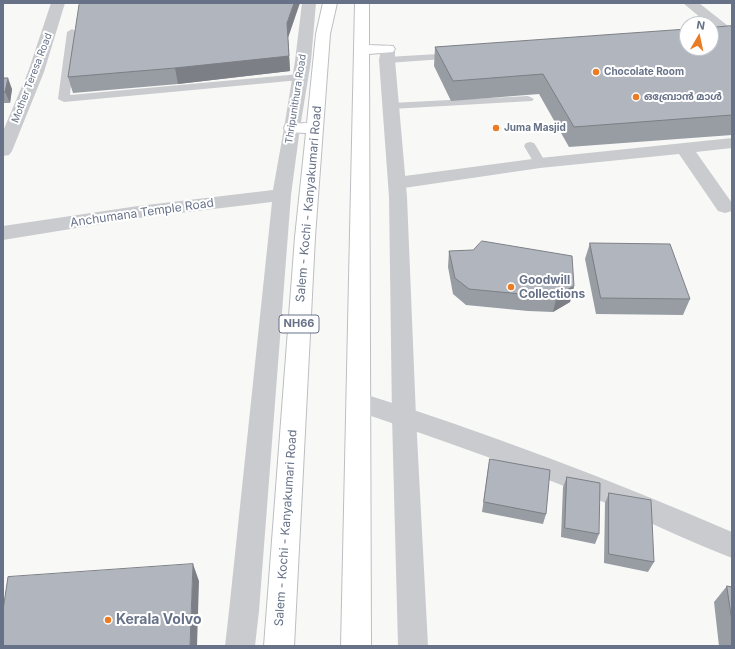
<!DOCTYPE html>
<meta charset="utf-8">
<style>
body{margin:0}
#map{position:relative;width:735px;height:649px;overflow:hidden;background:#f8f9f6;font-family:Inter,sans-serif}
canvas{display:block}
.frame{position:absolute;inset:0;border:4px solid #677288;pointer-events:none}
.north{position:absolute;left:679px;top:16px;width:40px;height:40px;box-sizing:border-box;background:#fff;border:1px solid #c2c7cf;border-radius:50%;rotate:9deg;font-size:11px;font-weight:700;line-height:16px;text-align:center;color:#677288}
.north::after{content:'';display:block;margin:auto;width:14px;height:18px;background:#ea7c25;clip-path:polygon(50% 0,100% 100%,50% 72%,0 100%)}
</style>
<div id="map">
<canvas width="735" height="649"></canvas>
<div class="frame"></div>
<div class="north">N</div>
</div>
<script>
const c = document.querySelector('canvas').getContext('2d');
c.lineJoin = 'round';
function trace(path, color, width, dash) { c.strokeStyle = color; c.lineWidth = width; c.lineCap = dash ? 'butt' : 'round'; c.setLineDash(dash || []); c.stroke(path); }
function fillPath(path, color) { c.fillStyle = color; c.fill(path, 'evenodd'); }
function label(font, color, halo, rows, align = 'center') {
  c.font = font + ' Inter,"Noto Sans Malayalam",sans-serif'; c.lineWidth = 4; c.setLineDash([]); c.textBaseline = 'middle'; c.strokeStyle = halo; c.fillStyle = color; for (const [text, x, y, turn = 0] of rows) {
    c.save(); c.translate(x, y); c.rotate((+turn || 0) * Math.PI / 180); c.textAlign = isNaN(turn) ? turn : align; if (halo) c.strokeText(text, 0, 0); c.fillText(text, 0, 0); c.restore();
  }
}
const service = new Path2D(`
 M 72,29 L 77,32 L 70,95 L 300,74 L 305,77 L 300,80 L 64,102 L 58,99 L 67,32 Z
 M 455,53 L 460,56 L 459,58 L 387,63 L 382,60 L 387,57 Z
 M 528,96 L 534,99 L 532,101 L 391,109 L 385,106 L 391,103 Z
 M 530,142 L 534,143 L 536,146 L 546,163 L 544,166 L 536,166 L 534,163 L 524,146 L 526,143 Z`);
const minor = new Path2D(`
 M 683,3 L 699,3 L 732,29 L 732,40 L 727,39 L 711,26 L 711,24 L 708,24 Z
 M 292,123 L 298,124 L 300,128 L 291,195 L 259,611 L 254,621 L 244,626 L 234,621 L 229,611 L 272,202 L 138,218 L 3,240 L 3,226 L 138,206 L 273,190 L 284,128 L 286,124 Z
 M 732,138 L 732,148 L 696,152 L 732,203 L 732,211 L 725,213 L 718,211 L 679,154 L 540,168 L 397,189 L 391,187 L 388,183 L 391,179 L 397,177 L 540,158 Z
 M 358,392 C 485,432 610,479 732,532 L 732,558 C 682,539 634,514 584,494 C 507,463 428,435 350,409 L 346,402 L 350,395 Z`);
const tertiary = new Path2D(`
 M 51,3 L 65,3 L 44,72 L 12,151 L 9,155 L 3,156 L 3,131 L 28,72 Z
 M 302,3 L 316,3 L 311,61 L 300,128 L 298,132 L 292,133 L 286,132 L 284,128 L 295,61 Z
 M 388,45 L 393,46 L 395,49 L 395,60 L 407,197 L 416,417 L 428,646 L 398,646 L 392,417 L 389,197 L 379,60 L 381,49 L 383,46 Z
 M 244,596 L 254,601 L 259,611 L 255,646 L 225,646 L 229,611 L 234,601 Z`);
const trunk = new Path2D(`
 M 323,3 L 337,3 L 330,34 L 315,237 L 294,646 L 264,646 L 295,237 L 306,133 L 286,132 L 284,128 L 286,124 L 307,123 L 316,34 Z
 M 355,3 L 369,3 L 369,45 L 393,46 L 395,49 L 393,52 L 369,54 L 371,646 L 341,646 Z`);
const wall = new Path2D(`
 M 408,3 L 434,3 L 408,4 Z
 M 732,28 L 732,135 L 569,147 L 539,94 L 451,101 L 434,66 L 435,47 Z
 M 288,38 L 290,71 L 178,84 L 73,93 L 68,77 Z
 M 3,78 L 12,89 L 10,103 L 3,103 Z
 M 590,243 L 690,299 L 683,315 L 596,314 L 585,259 Z
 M 449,251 L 574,286 L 570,302 L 553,312 L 528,311 L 466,305 L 453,294 L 448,267 Z
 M 490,459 L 546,514 L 543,524 L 482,512 L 488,469 Z
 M 567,477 L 599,534 L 595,544 L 561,537 L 563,487 Z
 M 609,493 L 654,562 L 648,572 L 604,563 L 605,503 Z
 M 727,586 L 732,587 L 732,646 L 719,646 L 714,602 Z`);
const shadedWall = new Path2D(`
 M 294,3 L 300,3 L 288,38 L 290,71 L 178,84 L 175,68 L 287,23 Z
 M 8,78 L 12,89 L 10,103 L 5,92 Z
 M 574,286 L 570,302 L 553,312 L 557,295 Z
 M 193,564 L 199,581 L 197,646 L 190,646 Z`);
const building = new Path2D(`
 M 81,3 L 294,3 L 287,23 L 289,56 L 175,68 L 68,77 L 79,5 Z
 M 731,26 L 732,28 L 732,115 L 574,127 L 543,74 L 453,81 L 435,47 L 687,29 L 687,48 L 711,48 L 711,28 Z
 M 3,78 L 8,78 L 5,92 L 3,92 Z
 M 482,241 L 572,256 L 574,286 L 557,295 L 531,295 L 469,289 L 455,278 L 449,251 L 473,250 Z
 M 590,243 L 670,244 L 690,299 L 601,298 Z
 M 490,459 L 550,470 L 546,514 L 484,502 Z
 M 567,477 L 600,483 L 599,534 L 565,528 Z
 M 609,493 L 651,500 L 654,562 L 609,554 Z
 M 193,564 L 190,646 L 3,646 L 3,610 L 8,577 Z
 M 727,586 L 732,587 L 732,621 Z`);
const markers = [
 [596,72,4,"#ea7c25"],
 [636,97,4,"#ea7c25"],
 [496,128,4,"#ea7c25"],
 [511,287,4,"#ea7c25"],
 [108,620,4,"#ea7c25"]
];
const farPoinames = [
 ["Chocolate Room",604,72],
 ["ഒബ്രോൻ മാൾ",644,97],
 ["Juma Masjid",504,128]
];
const farStreetnames = [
 ["Mother Teresa Road",32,78,-69],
 ["Thripunithura Road",296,99,-81]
];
const shields = [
 [299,324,40]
];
const shieldNames = [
 ["NH66",299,324]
];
const streetNames = [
 ["Salem - Kochi - Kanyakumari Road",309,204,-85],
 ["Anchumana Temple Road",142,213,-8],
 ["Salem - Kochi - Kanyakumari Road",286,528,-86]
];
const poiNames = [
 ["Goodwill",519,280],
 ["Collections",519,294]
];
const nearPoinames = [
 ["Kerala Volvo",116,620]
];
trace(trunk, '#bdbec2', 2);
fillPath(service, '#c9cbcf');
fillPath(minor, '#c9cbcf');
fillPath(tertiary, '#c9cbcf');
fillPath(trunk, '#fff');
fillPath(wall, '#989da3');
fillPath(shadedWall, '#7c7f85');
fillPath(building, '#b1b6be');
trace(building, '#7c7f85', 1);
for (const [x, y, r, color] of markers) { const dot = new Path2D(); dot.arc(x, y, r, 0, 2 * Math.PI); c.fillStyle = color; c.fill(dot); trace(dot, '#fff', 1.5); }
label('bold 10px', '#677288', '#fff', farPoinames, 'left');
label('10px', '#677288', '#fff', farStreetnames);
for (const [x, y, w] of shields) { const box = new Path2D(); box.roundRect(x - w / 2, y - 9, w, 18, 3); c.fillStyle = '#fff'; c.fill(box); trace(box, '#677288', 1); }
label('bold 11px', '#677288', null, shieldNames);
label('12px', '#677288', '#fff', streetNames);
label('bold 12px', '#677288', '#fff', poiNames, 'left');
label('bold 14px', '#677288', '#fff', nearPoinames, 'left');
</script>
